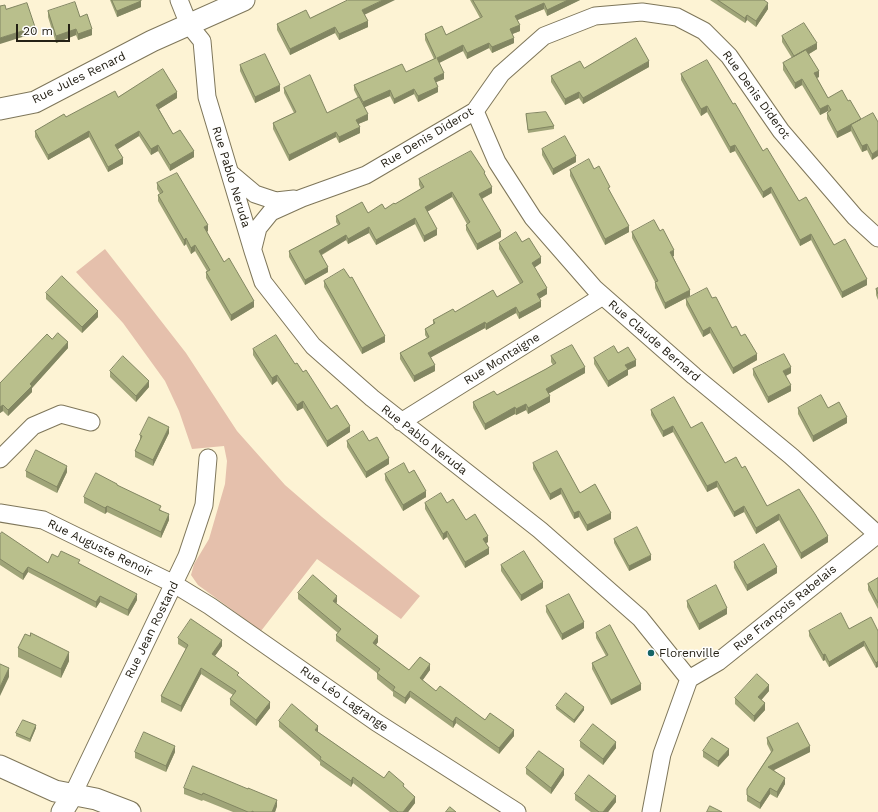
<!DOCTYPE html>
<meta charset="utf-8">
<style>
body{margin:0}
#map{position:relative;width:878px;height:812px;overflow:hidden;background:#fdf3d4;font-family:"Work Sans",sans-serif}
canvas{display:block}
.scale{position:absolute;left:16px;top:24px;width:54px;height:18px;box-sizing:border-box;border:2px solid #242015;border-top:0;padding-left:5px;font-size:12px;line-height:14px;white-space:nowrap;color:#242015;-webkit-text-stroke:3px #fff;paint-order:stroke}
</style>
<div id="map">
<canvas width="878" height="812"></canvas>
<div class="scale">20 m</div>
</div>
<script>
const c = document.querySelector('canvas').getContext('2d');
c.lineJoin = 'round';
function fillPath(path, color) { c.fillStyle = color; c.fill(path, 'evenodd'); }
function trace(path, color, width, dash) { c.strokeStyle = color; c.lineWidth = width; c.lineCap = dash ? 'butt' : 'round'; c.setLineDash(dash || []); c.stroke(path); }
function label(font, color, halo, rows, align = 'center') {
  c.font = font + ' "Work Sans",sans-serif'; c.lineWidth = 3; c.setLineDash([]); c.textBaseline = 'middle'; c.strokeStyle = halo; c.fillStyle = color; for (const [text, x, y, turn = 0] of rows) {
    c.save(); c.translate(x, y); c.rotate((+turn || 0) * Math.PI / 180); c.textAlign = isNaN(turn) ? turn : align; if (halo) c.strokeText(text, 0, 0); c.fillText(text, 0, 0); c.restore();
  }
}
const green = new Path2D(`
 M 105,249 L 186,353 L 237,431 L 285,485 L 322,517 L 420,596 L 401,619 L 317,559 L 261,631 L 198,585 L 191,575 L 194,564 L 209,539 L 225,484 L 227,461 L 224,446 L 192,449 L 179,411 L 165,381 L 123,323 L 76,272 Z`);
const minor = new Path2D(`
 M 179,0 L 189,25 L 202,41 L 207,97 L 253,251 L 263,282 L 313,346 L 372,398 L 540,530 L 640,618 L 689,679
 M 475,111 L 497,162 L 533,218 L 595,289 L 694,376 L 791,456 L 877,534
 M 230,173 L 255,194 L 276,201 L 294,199
 M 253,248 L 258,228 L 271,212 L 302,198 L 366,175 L 475,111 L 501,74 L 544,36 L 595,16 L 642,12 L 677,17 L 704,31 L 729,56 L 781,131 L 855,217 L 878,238
 M 401,422 L 603,296
 M 0,459 L 33,426 L 61,414 L 91,422
 M 0,513 L 43,520 L 174,584 L 210,606 L 376,722 L 517,812
 M 689,679 L 718,662 L 878,534
 M 73,794 L 187,556 L 204,505 L 208,458
 M 651,812 L 662,754 L 689,679`);
const tertiary = new Path2D(`
 M 0,109 L 35,102 L 152,41 L 244,0
 M 0,766 L 55,791 L 96,799 L 130,812
 M 62,812 L 73,794`);
const wall = new Path2D(`
 M 110,0 L 141,0 L 141,7 L 117,17 Z
 M 470,0 L 580,0 L 547,16 L 544,9 L 518,20 L 520,31 L 512,34 L 514,43 L 492,53 L 489,48 L 467,59 L 463,51 L 439,63 L 444,79 L 436,82 L 438,92 L 418,102 L 414,94 L 394,104 L 390,96 L 364,107 L 368,120 L 358,124 L 360,133 L 339,143 L 336,137 L 289,161 L 273,129 L 273,123 L 294,113 L 284,93 L 284,88 L 327,113 L 358,98 L 354,90 L 354,85 L 406,72 L 434,59 L 425,40 L 425,34 L 446,35 L 480,18 Z
 M 710,0 L 764,0 L 768,9 L 756,27 L 747,20 L 745,23 Z
 M 48,11 L 80,17 L 92,35 L 78,40 L 76,35 L 56,43 L 48,17 Z
 M 365,15 L 368,27 L 339,40 L 335,33 L 290,55 L 277,30 L 277,24 L 310,18 Z
 M 782,36 L 817,49 L 809,54 L 819,77 L 817,78 L 828,98 L 848,101 L 861,120 L 873,113 L 872,160 L 867,150 L 862,152 L 851,131 L 837,138 L 827,119 L 827,113 L 828,112 L 828,111 L 820,115 L 802,85 L 795,89 L 783,70 L 783,63 L 792,58 L 782,42 Z
 M 240,65 L 280,91 L 255,103 L 240,71 Z
 M 649,67 L 583,104 L 579,98 L 565,105 L 551,82 L 551,76 L 584,68 Z
 M 681,74 L 733,104 L 763,151 L 799,201 L 834,245 L 867,285 L 842,298 L 811,240 L 800,246 L 771,193 L 763,198 L 735,151 L 730,153 L 707,112 L 701,116 L 681,80 Z
 M 118,97 L 177,98 L 159,109 L 173,134 L 194,157 L 170,171 L 158,151 L 151,155 L 139,136 L 117,149 L 123,164 L 108,172 L 89,137 L 48,160 L 35,137 L 35,131 L 66,117 Z
 M 526,114 L 554,126 L 554,129 L 528,133 Z
 M 542,149 L 576,162 L 553,175 L 542,155 Z
 M 594,169 L 610,192 L 629,232 L 605,245 L 570,176 L 570,170 Z
 M 485,174 L 492,193 L 482,199 L 501,237 L 477,250 L 466,230 L 466,225 L 467,224 L 452,197 L 427,212 L 437,235 L 424,242 L 415,224 L 376,245 L 369,233 L 348,244 L 346,240 L 322,255 L 328,272 L 305,285 L 289,257 L 289,251 L 338,225 L 336,222 L 336,216 L 368,213 L 385,209 L 395,204 L 421,189 L 419,185 L 419,179 Z
 M 157,183 L 208,231 L 207,232 L 224,262 L 254,307 L 231,321 L 206,278 L 206,272 L 207,271 L 195,251 L 191,254 L 186,244 L 184,246 L 158,201 L 158,195 L 160,194 L 157,189 Z
 M 632,232 L 674,256 L 673,256 L 690,296 L 665,309 L 655,288 L 655,282 L 632,238 Z
 M 522,242 L 541,263 L 534,268 L 547,294 L 539,299 L 541,307 L 519,319 L 516,313 L 486,330 L 485,328 L 431,357 L 435,371 L 414,382 L 400,359 L 400,353 L 427,338 L 425,335 L 425,329 L 433,324 L 433,320 L 497,297 L 520,284 L 499,249 L 499,243 Z
 M 350,278 L 385,342 L 362,354 L 324,287 L 324,281 Z
 M 878,288 L 878,300 L 876,295 L 876,289 Z
 M 46,293 L 98,317 L 82,333 L 46,299 Z
 M 712,298 L 732,328 L 757,360 L 733,374 L 710,333 L 703,337 L 686,305 L 686,299 Z
 M 52,339 L 68,348 L 32,388 L 32,392 L 8,416 L 3,411 L 0,413 L 0,383 Z
 M 253,349 L 295,364 L 303,372 L 331,409 L 350,432 L 327,447 L 303,408 L 297,411 L 277,381 L 272,385 L 253,355 Z
 M 618,353 L 636,366 L 628,370 L 628,375 L 608,387 L 594,364 L 594,358 Z
 M 551,356 L 585,373 L 548,394 L 550,402 L 528,414 L 526,410 L 516,415 L 515,414 L 485,430 L 473,408 L 473,402 L 497,395 L 546,369 L 553,365 L 551,362 Z
 M 753,369 L 791,373 L 786,376 L 791,391 L 768,403 L 753,375 Z
 M 110,371 L 149,387 L 136,402 L 110,377 Z
 M 798,408 L 828,408 L 847,423 L 813,442 L 798,414 Z
 M 651,410 L 691,428 L 725,463 L 742,468 L 767,506 L 828,542 L 801,559 L 779,520 L 756,534 L 744,512 L 734,517 L 717,487 L 707,492 L 673,432 L 663,437 L 651,415 Z
 M 169,433 L 153,466 L 135,457 L 135,451 L 140,440 L 140,435 Z
 M 347,441 L 369,441 L 389,464 L 366,478 L 347,447 Z
 M 533,463 L 580,493 L 611,519 L 587,531 L 579,517 L 574,519 L 561,494 L 550,500 L 533,469 Z
 M 26,471 L 67,472 L 57,493 L 26,477 Z
 M 409,473 L 426,497 L 403,511 L 385,480 L 385,474 Z
 M 117,485 L 161,510 L 169,520 L 161,538 L 107,512 L 105,514 L 84,503 L 84,497 Z
 M 425,503 L 447,503 L 466,520 L 488,542 L 486,543 L 489,554 L 465,568 L 447,537 L 443,540 L 425,509 Z
 M 0,535 L 48,563 L 58,557 L 80,564 L 137,600 L 128,616 L 100,602 L 96,608 L 28,572 L 23,580 L 0,565 Z
 M 614,539 L 651,560 L 629,571 L 614,543 Z
 M 734,562 L 777,573 L 747,591 L 734,568 Z
 M 501,565 L 543,588 L 521,601 L 501,571 Z
 M 878,578 L 878,609 L 868,590 L 868,584 Z
 M 298,593 L 337,602 L 336,603 L 378,642 L 376,645 L 409,670 L 430,670 L 422,680 L 436,691 L 514,736 L 499,754 L 456,723 L 453,728 L 410,697 L 405,704 L 393,696 L 393,692 L 377,679 L 377,673 L 336,641 L 336,635 L 338,633 L 298,599 Z
 M 687,601 L 727,614 L 699,630 L 687,607 Z
 M 546,606 L 584,628 L 562,640 L 546,612 Z
 M 849,629 L 878,631 L 876,668 L 864,646 L 829,667 L 825,660 L 823,661 L 809,636 L 809,631 Z
 M 596,633 L 641,690 L 611,705 L 592,669 L 592,663 L 606,656 L 596,638 Z
 M 178,638 L 222,646 L 215,656 L 239,677 L 270,708 L 256,726 L 230,705 L 230,699 L 233,695 L 201,674 L 181,712 L 161,702 L 161,696 L 186,649 L 178,644 Z
 M 18,648 L 69,661 L 61,678 L 18,657 Z
 M 769,691 L 761,700 L 765,710 L 754,722 L 735,704 L 735,698 Z
 M 556,706 L 584,710 L 574,723 L 556,709 Z
 M 279,721 L 318,732 L 384,778 L 404,788 L 415,803 L 408,812 L 390,812 L 353,783 L 351,787 L 320,765 L 320,762 L 279,727 Z
 M 36,728 L 30,742 L 16,736 L 16,733 Z
 M 767,738 L 810,752 L 774,770 L 785,784 L 777,798 L 770,794 L 760,809 L 747,801 L 747,789 L 771,752 L 767,744 Z
 M 580,741 L 616,748 L 603,765 L 580,747 Z
 M 703,751 L 729,755 L 718,767 L 703,757 Z
 M 135,752 L 175,752 L 166,772 L 135,758 Z
 M 526,768 L 564,775 L 551,794 L 526,774 Z
 M 184,788 L 277,806 L 275,812 L 233,812 L 203,800 L 202,801 L 184,794 Z
 M 575,794 L 616,802 L 608,812 L 591,812 L 575,800 Z`);
const shadedWall = new Path2D(`
 M 383,0 L 395,0 L 362,16 L 362,10 Z
 M 568,0 L 580,0 L 547,16 L 547,10 Z
 M 141,1 L 141,7 L 117,17 L 117,11 Z
 M 544,3 L 544,9 L 515,21 L 515,16 Z
 M 768,3 L 768,9 L 756,27 L 756,21 Z
 M 747,15 L 747,20 L 745,23 L 745,18 Z
 M 368,21 L 368,27 L 339,40 L 339,34 Z
 M 520,25 L 520,31 L 510,35 L 510,29 Z
 M 35,27 L 35,33 L 0,44 L 0,38 Z
 M 335,27 L 335,33 L 290,55 L 290,49 Z
 M 76,29 L 76,35 L 56,43 L 56,36 Z
 M 92,29 L 92,35 L 78,40 L 78,34 Z
 M 514,38 L 514,43 L 492,53 L 492,47 Z
 M 489,43 L 489,48 L 467,59 L 467,53 Z
 M 817,43 L 817,49 L 794,63 L 794,56 Z
 M 463,45 L 463,51 L 437,64 L 437,58 Z
 M 649,61 L 649,67 L 583,104 L 583,98 Z
 M 819,71 L 819,77 L 814,79 L 814,73 Z
 M 444,73 L 444,79 L 434,83 L 434,78 Z
 M 802,79 L 802,85 L 795,89 L 795,83 Z
 M 280,85 L 280,91 L 255,103 L 255,97 Z
 M 438,87 L 438,92 L 418,102 L 418,96 Z
 M 414,89 L 414,94 L 394,104 L 394,99 Z
 M 390,90 L 390,96 L 363,108 L 363,102 Z
 M 177,92 L 177,98 L 156,111 L 156,105 Z
 M 579,92 L 579,98 L 565,105 L 565,99 Z
 M 828,105 L 828,111 L 820,115 L 820,109 Z
 M 707,106 L 707,112 L 701,116 L 701,109 Z
 M 368,114 L 368,120 L 356,125 L 356,120 Z
 M 861,119 L 851,125 L 851,131 L 837,138 L 837,132 Z
 M 360,127 L 360,133 L 339,143 L 339,137 Z
 M 89,131 L 89,137 L 48,160 L 48,155 Z
 M 139,131 L 139,136 L 115,151 L 115,145 Z
 M 336,132 L 336,137 L 289,161 L 289,155 Z
 M 867,144 L 867,150 L 862,152 L 862,146 Z
 M 158,145 L 158,151 L 151,155 L 151,149 Z
 M 735,145 L 735,151 L 730,153 L 730,147 Z
 M 878,150 L 878,156 L 872,160 L 872,154 Z
 M 194,151 L 194,157 L 170,171 L 170,165 Z
 M 576,156 L 576,162 L 553,175 L 553,169 Z
 M 123,158 L 123,164 L 108,172 L 108,167 Z
 M 492,187 L 492,193 L 479,200 L 479,194 Z
 M 771,187 L 771,193 L 763,198 L 763,192 Z
 M 452,192 L 452,197 L 425,213 L 425,207 Z
 M 415,218 L 415,224 L 376,245 L 376,240 Z
 M 208,225 L 208,231 L 204,233 L 204,227 Z
 M 629,226 L 629,232 L 605,245 L 605,239 Z
 M 369,227 L 369,233 L 348,244 L 348,239 Z
 M 437,229 L 437,235 L 424,242 L 424,236 Z
 M 501,231 L 501,237 L 477,250 L 477,244 Z
 M 811,234 L 811,240 L 800,246 L 800,240 Z
 M 346,235 L 346,240 L 319,256 L 319,251 Z
 M 186,238 L 186,244 L 184,246 L 184,240 Z
 M 195,245 L 195,251 L 191,254 L 191,248 Z
 M 674,250 L 674,256 L 670,258 L 670,252 Z
 M 541,257 L 541,263 L 532,269 L 532,263 Z
 M 328,267 L 328,272 L 305,285 L 305,280 Z
 M 867,279 L 867,285 L 842,298 L 842,292 Z
 M 547,288 L 547,294 L 537,300 L 537,294 Z
 M 690,290 L 690,296 L 665,309 L 665,303 Z
 M 254,301 L 254,307 L 231,321 L 231,315 Z
 M 541,301 L 541,307 L 519,319 L 519,313 Z
 M 516,307 L 516,313 L 486,330 L 486,324 Z
 M 98,311 L 98,317 L 82,333 L 82,327 Z
 M 485,322 L 485,328 L 428,359 L 428,353 Z
 M 710,327 L 710,333 L 703,337 L 703,331 Z
 M 385,336 L 385,342 L 362,354 L 362,348 Z
 M 68,342 L 68,348 L 32,388 L 32,392 L 8,416 L 8,410 L 30,384 Z
 M 757,354 L 757,360 L 733,374 L 733,368 Z
 M 636,360 L 636,366 L 628,370 L 628,375 L 608,387 L 608,381 L 625,365 Z
 M 435,365 L 435,371 L 414,382 L 414,376 Z
 M 585,367 L 585,373 L 546,395 L 546,389 Z
 M 791,367 L 791,373 L 783,377 L 783,371 Z
 M 277,375 L 277,381 L 272,385 L 272,378 Z
 M 149,381 L 149,387 L 136,402 L 136,396 Z
 M 791,385 L 791,391 L 768,403 L 768,397 Z
 M 550,396 L 550,402 L 528,414 L 528,408 Z
 M 303,401 L 303,408 L 297,411 L 297,405 Z
 M 526,404 L 526,410 L 516,415 L 516,409 Z
 M 3,405 L 3,411 L 0,413 L 0,407 Z
 M 515,407 L 515,414 L 485,430 L 485,424 Z
 M 847,417 L 847,423 L 813,442 L 813,436 Z
 M 350,426 L 350,432 L 327,447 L 327,441 Z
 M 673,426 L 673,432 L 663,437 L 663,431 Z
 M 169,427 L 169,433 L 153,466 L 153,460 Z
 M 389,458 L 389,464 L 366,478 L 366,472 Z
 M 67,466 L 67,472 L 57,493 L 57,487 Z
 M 717,481 L 717,487 L 707,492 L 707,486 Z
 M 561,488 L 561,494 L 550,500 L 550,494 Z
 M 426,491 L 426,497 L 403,511 L 403,505 Z
 M 107,506 L 107,512 L 105,514 L 105,508 Z
 M 744,506 L 744,512 L 734,517 L 734,512 Z
 M 579,511 L 579,517 L 574,519 L 574,513 Z
 M 611,513 L 611,519 L 587,531 L 587,525 Z
 M 169,514 L 169,520 L 161,538 L 161,532 Z
 M 779,514 L 779,520 L 756,534 L 756,528 Z
 M 447,531 L 447,537 L 443,540 L 443,534 Z
 M 488,536 L 488,542 L 483,545 L 483,539 Z
 M 828,536 L 828,542 L 801,559 L 801,553 Z
 M 489,548 L 489,554 L 465,568 L 465,562 Z
 M 651,555 L 651,560 L 629,571 L 629,566 Z
 M 28,567 L 28,572 L 23,580 L 23,574 Z
 M 777,567 L 777,573 L 747,591 L 747,585 Z
 M 543,582 L 543,588 L 521,601 L 521,595 Z
 M 137,594 L 137,600 L 128,616 L 128,610 Z
 M 100,596 L 100,602 L 96,608 L 96,602 Z
 M 337,596 L 337,602 L 333,607 L 333,601 Z
 M 727,608 L 727,614 L 699,630 L 699,624 Z
 M 584,622 L 584,628 L 562,640 L 562,634 Z
 M 378,636 L 378,642 L 373,649 L 373,643 Z
 M 222,640 L 222,646 L 212,660 L 212,654 Z
 M 864,641 L 864,646 L 829,667 L 829,662 Z
 M 69,652 L 69,661 L 61,678 L 61,669 Z
 M 825,654 L 825,660 L 823,661 L 823,655 Z
 M 878,661 L 878,667 L 876,668 L 876,663 Z
 M 430,664 L 430,670 L 420,684 L 420,678 Z
 M 9,668 L 9,677 L 0,696 L 0,687 Z
 M 201,668 L 201,674 L 181,712 L 181,706 Z
 M 641,684 L 641,690 L 611,705 L 611,700 Z
 M 769,685 L 769,691 L 758,704 L 758,697 Z
 M 410,691 L 410,697 L 405,704 L 405,698 Z
 M 270,702 L 270,708 L 256,726 L 256,720 Z
 M 765,703 L 765,710 L 754,722 L 754,716 Z
 M 584,707 L 584,710 L 574,723 L 574,720 Z
 M 456,717 L 456,723 L 453,728 L 453,722 Z
 M 36,725 L 36,728 L 30,742 L 30,739 Z
 M 318,726 L 318,732 L 315,730 Z
 M 514,730 L 514,736 L 499,754 L 499,748 Z
 M 616,742 L 616,748 L 603,765 L 603,759 Z
 M 175,746 L 175,752 L 166,772 L 166,766 Z
 M 810,746 L 810,752 L 768,773 L 768,767 Z
 M 729,749 L 729,755 L 718,767 L 718,761 Z
 M 564,769 L 564,775 L 551,794 L 551,788 Z
 M 353,777 L 353,783 L 351,787 L 351,781 Z
 M 785,778 L 785,784 L 777,798 L 777,792 Z
 M 770,788 L 770,794 L 760,809 L 760,803 Z
 M 616,796 L 616,802 L 608,812 L 603,812 Z
 M 415,797 L 415,803 L 408,812 L 403,812 Z
 M 277,800 L 277,806 L 275,812 L 272,812 Z`);
const building = new Path2D(`
 M 112,0 L 141,0 L 141,1 L 117,11 Z
 M 348,0 L 383,0 L 362,10 L 368,21 L 339,34 L 335,27 L 290,49 L 277,24 L 306,10 L 310,18 Z
 M 473,0 L 568,0 L 547,10 L 544,3 L 515,16 L 520,25 L 510,29 L 514,38 L 492,47 L 489,43 L 467,53 L 463,45 L 437,58 L 444,73 L 434,78 L 438,87 L 418,96 L 414,89 L 394,99 L 390,90 L 363,102 L 354,85 L 402,64 L 406,72 L 436,58 L 425,34 L 442,26 L 446,35 L 482,17 Z
 M 718,0 L 764,0 L 768,3 L 756,21 L 747,15 L 745,18 Z
 M 75,2 L 80,17 L 87,14 L 92,29 L 78,34 L 76,29 L 56,36 L 48,11 Z
 M 27,3 L 35,27 L 0,38 L 0,6 L 5,5 L 6,9 Z
 M 804,23 L 817,43 L 794,56 L 782,36 Z
 M 636,38 L 649,61 L 583,98 L 579,92 L 565,99 L 551,76 L 580,61 L 584,68 Z
 M 806,50 L 819,71 L 814,73 L 828,98 L 842,90 L 848,101 L 850,100 L 861,119 L 837,132 L 827,113 L 831,110 L 828,105 L 820,109 L 802,79 L 795,83 L 783,63 Z
 M 265,54 L 280,85 L 255,97 L 240,65 Z
 M 707,60 L 733,104 L 735,103 L 763,151 L 767,148 L 799,201 L 806,197 L 834,245 L 845,239 L 867,279 L 842,292 L 811,234 L 800,240 L 771,187 L 763,192 L 735,145 L 730,147 L 707,106 L 701,109 L 681,74 Z
 M 163,69 L 177,92 L 156,105 L 173,134 L 180,130 L 194,151 L 170,165 L 158,145 L 151,149 L 139,131 L 115,145 L 123,158 L 108,167 L 89,131 L 48,155 L 35,131 L 64,114 L 66,117 L 115,91 L 118,97 Z
 M 310,75 L 327,113 L 359,97 L 368,114 L 356,120 L 360,127 L 339,137 L 336,132 L 289,155 L 273,123 L 296,112 L 284,88 Z
 M 546,112 L 554,126 L 528,130 L 526,114 Z
 M 873,113 L 878,122 L 878,150 L 872,154 L 867,144 L 862,146 L 851,125 Z
 M 565,136 L 576,156 L 553,169 L 542,149 Z
 M 471,151 L 485,172 L 484,173 L 492,187 L 479,194 L 501,231 L 477,244 L 466,225 L 470,222 L 452,192 L 425,207 L 437,229 L 424,236 L 415,218 L 376,240 L 369,227 L 348,239 L 346,235 L 319,251 L 328,267 L 305,280 L 289,251 L 340,224 L 336,216 L 362,202 L 368,213 L 382,204 L 385,209 L 394,203 L 395,204 L 424,187 L 419,179 Z
 M 589,159 L 594,169 L 599,166 L 610,187 L 608,188 L 629,226 L 605,239 L 570,170 Z
 M 177,173 L 208,225 L 204,227 L 224,262 L 229,258 L 254,301 L 231,315 L 206,272 L 210,270 L 195,245 L 191,248 L 186,238 L 184,240 L 158,195 L 163,192 L 157,183 Z
 M 654,220 L 660,231 L 663,229 L 674,250 L 670,252 L 690,290 L 665,303 L 655,282 L 658,281 L 632,232 Z
 M 516,232 L 522,242 L 529,238 L 541,257 L 532,263 L 547,288 L 537,294 L 541,301 L 519,313 L 516,307 L 486,324 L 485,322 L 428,353 L 435,365 L 414,376 L 400,353 L 429,337 L 425,329 L 435,323 L 433,320 L 453,309 L 455,312 L 493,290 L 497,297 L 523,282 L 499,243 Z
 M 344,269 L 350,278 L 352,277 L 385,336 L 362,348 L 324,281 Z
 M 62,276 L 98,311 L 82,327 L 46,293 Z
 M 707,288 L 712,298 L 716,297 L 732,328 L 736,326 L 741,336 L 745,334 L 757,354 L 733,368 L 710,327 L 703,331 L 686,299 Z
 M 878,288 L 878,294 L 876,289 Z
 M 58,333 L 68,342 L 30,384 L 32,386 L 8,410 L 3,405 L 0,407 L 0,383 L 47,334 L 52,339 Z
 M 276,335 L 295,364 L 297,363 L 303,372 L 306,370 L 331,409 L 337,405 L 350,426 L 327,441 L 303,401 L 297,405 L 277,375 L 272,378 L 253,349 Z
 M 572,345 L 585,367 L 546,389 L 550,396 L 528,408 L 526,404 L 516,409 L 515,407 L 485,424 L 473,402 L 494,391 L 497,395 L 546,369 L 556,363 L 551,356 Z
 M 614,346 L 618,353 L 628,347 L 636,360 L 625,365 L 628,369 L 608,381 L 594,358 Z
 M 784,354 L 791,367 L 783,371 L 791,385 L 768,397 L 753,369 Z
 M 123,356 L 149,381 L 136,396 L 110,371 Z
 M 821,395 L 828,408 L 839,402 L 847,417 L 813,436 L 798,408 Z
 M 674,397 L 691,428 L 702,422 L 725,463 L 736,457 L 742,468 L 745,466 L 767,506 L 799,489 L 815,514 L 828,536 L 801,553 L 779,514 L 756,528 L 744,506 L 734,512 L 717,481 L 707,486 L 673,426 L 663,431 L 651,410 Z
 M 149,417 L 169,427 L 153,460 L 135,451 L 142,436 L 140,435 Z
 M 363,431 L 369,441 L 377,437 L 389,458 L 366,472 L 347,441 Z
 M 36,450 L 67,466 L 57,487 L 26,471 Z
 M 557,451 L 580,493 L 595,484 L 611,513 L 587,525 L 579,511 L 574,513 L 561,488 L 550,494 L 533,463 Z
 M 404,463 L 409,473 L 414,470 L 426,491 L 403,505 L 385,474 Z
 M 96,473 L 117,484 L 117,485 L 161,506 L 159,510 L 169,514 L 161,532 L 107,506 L 105,508 L 84,497 Z
 M 441,493 L 447,503 L 453,499 L 466,520 L 475,514 L 488,536 L 483,539 L 489,548 L 465,562 L 447,531 L 443,534 L 425,503 Z
 M 637,527 L 651,555 L 629,566 L 614,539 Z
 M 2,532 L 48,563 L 52,554 L 58,557 L 61,551 L 80,560 L 78,563 L 137,594 L 128,610 L 100,596 L 96,602 L 28,567 L 23,574 L 0,559 L 0,535 Z
 M 764,544 L 777,567 L 747,585 L 734,562 Z
 M 524,551 L 543,582 L 521,595 L 501,565 Z
 M 313,575 L 337,596 L 333,601 L 378,636 L 373,643 L 409,670 L 420,657 L 430,664 L 420,678 L 436,691 L 440,686 L 485,720 L 490,713 L 514,730 L 499,748 L 456,717 L 453,722 L 410,691 L 405,698 L 393,690 L 395,687 L 377,673 L 380,669 L 336,635 L 341,629 L 298,593 Z
 M 878,578 L 878,603 L 868,584 Z
 M 716,585 L 727,608 L 699,624 L 687,601 Z
 M 569,594 L 584,622 L 562,634 L 546,606 Z
 M 841,613 L 849,629 L 871,617 L 878,631 L 878,661 L 876,663 L 864,641 L 829,662 L 825,654 L 823,655 L 809,631 Z
 M 191,619 L 222,640 L 212,654 L 239,673 L 237,675 L 270,702 L 256,720 L 230,699 L 236,691 L 201,668 L 181,706 L 161,696 L 188,645 L 178,638 Z
 M 610,625 L 641,684 L 611,700 L 592,663 L 608,655 L 596,633 Z
 M 31,633 L 69,652 L 61,669 L 18,648 L 25,634 L 30,636 Z
 M 0,664 L 9,668 L 0,687 Z
 M 757,674 L 769,685 L 758,697 L 765,703 L 754,716 L 735,698 Z
 M 566,693 L 584,707 L 574,720 L 556,706 Z
 M 292,704 L 318,726 L 315,730 L 384,778 L 389,771 L 404,784 L 403,786 L 415,797 L 403,812 L 398,812 L 353,777 L 351,781 L 320,759 L 321,757 L 279,721 Z
 M 23,720 L 36,725 L 30,739 L 16,733 Z
 M 798,723 L 810,746 L 768,767 L 785,778 L 777,792 L 770,788 L 760,803 L 747,795 L 747,789 L 773,750 L 767,738 Z
 M 593,724 L 616,742 L 603,759 L 580,741 Z
 M 144,732 L 175,746 L 166,766 L 135,752 Z
 M 712,738 L 729,749 L 718,761 L 703,751 Z
 M 539,751 L 564,769 L 551,788 L 526,768 Z
 M 193,766 L 248,789 L 248,788 L 277,800 L 272,812 L 254,812 L 252,811 L 252,812 L 248,812 L 203,793 L 202,795 L 184,788 Z
 M 589,775 L 616,796 L 603,812 L 599,812 L 575,794 Z
 M 710,806 L 722,812 L 707,812 Z
 M 450,807 L 456,812 L 446,812 Z`);
const markers = [
 [651,653,4,"#156466"]
];
const streetNames = [
 ["Rue Jules Renard",79,78,-26],
 ["Rue Denis Diderot",756,95,54],
 ["Rue Denis Diderot",427,138,-31],
 ["Rue Pablo Neruda",231,177,73],
 ["Rue Claude Bernard",654,341,41],
 ["Rue Montaigne",502,359,-32],
 ["Rue Pablo Neruda",424,440,38],
 ["Rue Auguste Renoir",100,548,26],
 ["Rue François Rabelais",785,608,-39],
 ["Rue Jean Rostand",152,630,-64],
 ["Rue Léo Lagrange",344,699,35]
];
const poiNames = [
 ["Florenville",659,653]
];
fillPath(green, '#e5c0ac');
trace(minor, '#7e765a', 19);
trace(tertiary, '#7e765a', 23);
trace(minor, '#fff', 17);
trace(tertiary, '#fff', 21);
fillPath(wall, '#9fa478');
fillPath(shadedWall, '#828662');
fillPath(building, '#b9bf8c');
trace(building, '#828662', 1);
for (const [x, y, r, color] of markers) { const dot = new Path2D(); dot.arc(x, y, r, 0, 2 * Math.PI); c.fillStyle = color; c.fill(dot); trace(dot, '#fff', 1.5); }
label('12px', '#242015', '#fff', streetNames);
label('12px', '#242015', '#fff', poiNames, 'left');
</script>
